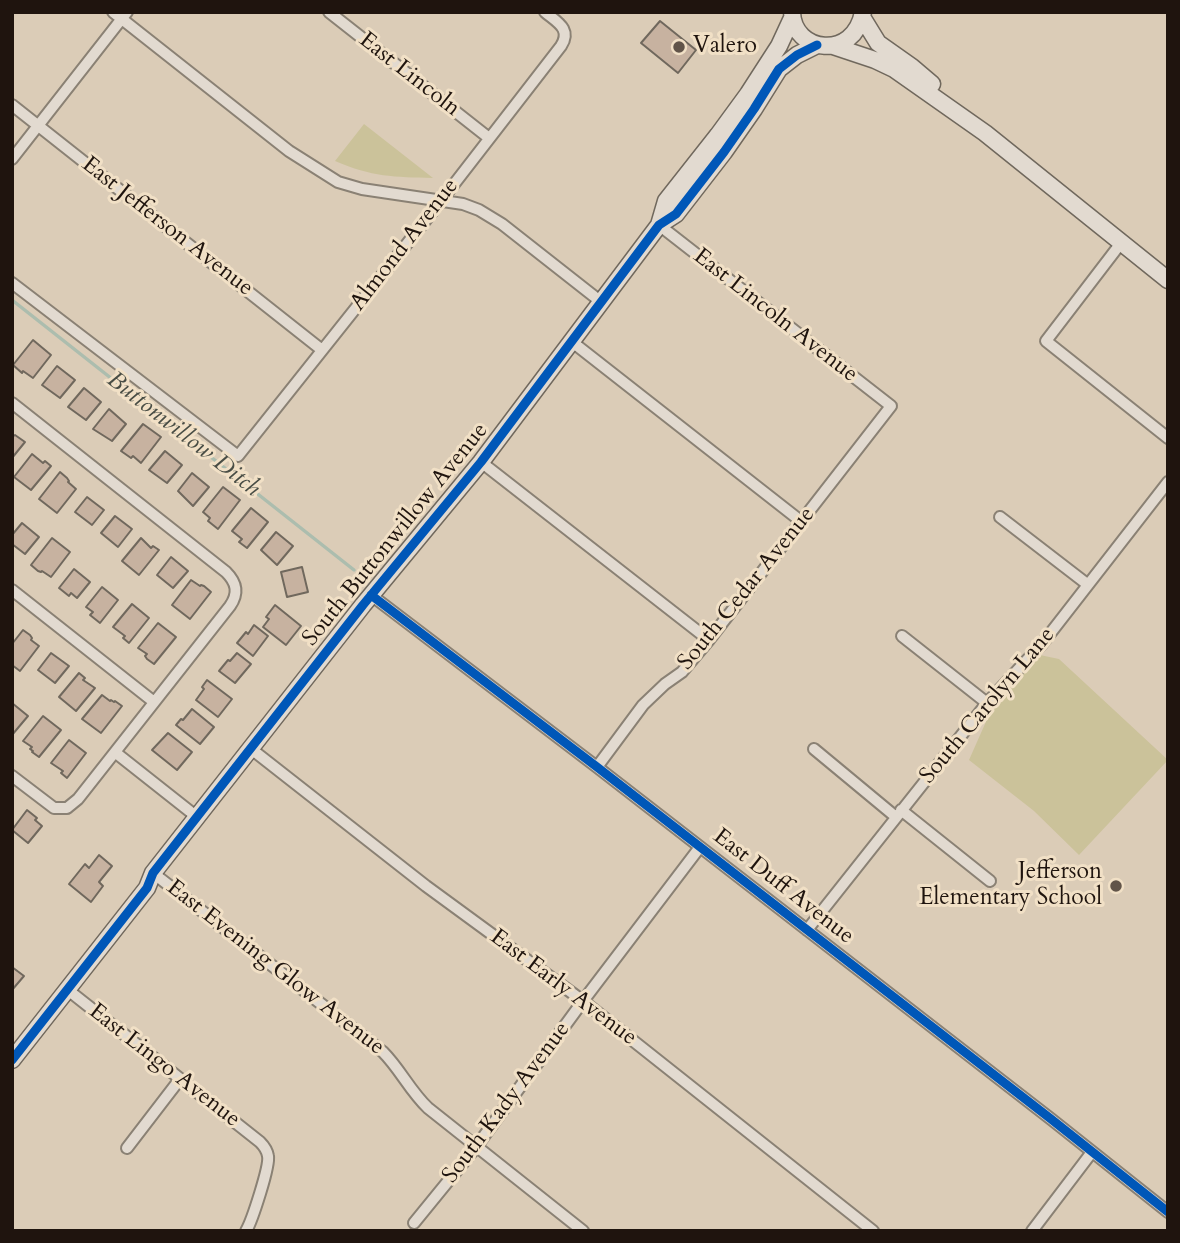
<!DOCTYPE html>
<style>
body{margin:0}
#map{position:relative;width:1180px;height:1243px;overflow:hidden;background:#dbccb7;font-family:Cardo,serif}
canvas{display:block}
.frame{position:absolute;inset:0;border:14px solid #1f140e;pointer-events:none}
</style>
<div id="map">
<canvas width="1180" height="1243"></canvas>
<div class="frame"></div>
</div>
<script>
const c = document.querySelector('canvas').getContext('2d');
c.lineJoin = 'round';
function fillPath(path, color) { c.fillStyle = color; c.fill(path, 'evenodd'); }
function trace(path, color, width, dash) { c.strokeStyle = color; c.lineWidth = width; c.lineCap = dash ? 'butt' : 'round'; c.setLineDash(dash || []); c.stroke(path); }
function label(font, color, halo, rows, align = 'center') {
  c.font = font + ' Cardo,serif'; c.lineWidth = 6; c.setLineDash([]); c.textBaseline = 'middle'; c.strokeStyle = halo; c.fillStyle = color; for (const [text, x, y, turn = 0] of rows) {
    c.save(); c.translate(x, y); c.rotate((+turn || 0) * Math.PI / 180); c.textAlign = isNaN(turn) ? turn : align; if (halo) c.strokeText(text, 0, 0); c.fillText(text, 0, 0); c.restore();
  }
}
const green = new Path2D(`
 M 364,124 L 433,178 C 394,177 372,177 335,161 Z
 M 1035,654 L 1059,659 L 1168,760 L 1079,855 L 1034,811 L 969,760 L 1004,681 Z`);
const stream = new Path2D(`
 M 12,300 L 354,570`);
const building = new Path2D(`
 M 660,21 L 696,50 L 678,73 L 641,43 Z
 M 33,340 L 51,355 L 33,378 L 23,371 L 22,373 L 13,365 Z
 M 57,366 L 75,380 L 60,398 L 42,385 Z
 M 84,388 L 101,402 L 86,420 L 68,407 Z
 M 109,409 L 126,424 L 112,441 L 93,429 Z
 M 143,424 L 161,437 L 141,463 L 133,456 L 131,458 L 121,451 Z
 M 15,435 L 25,442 L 12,458 L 12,437 Z
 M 165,451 L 182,465 L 167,483 L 149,470 Z
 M 32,454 L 43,463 L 45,461 L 51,466 L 31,490 L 14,477 Z
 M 60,472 L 67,478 L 69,481 L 68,482 L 76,489 L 57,513 L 39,499 Z
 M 192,473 L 209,487 L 193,506 L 178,491 Z
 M 223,487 L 240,500 L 218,529 L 208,521 L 210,518 L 203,512 Z
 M 87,497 L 104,510 L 92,525 L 75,512 Z
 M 251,508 L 268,522 L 247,548 L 239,542 L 242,539 L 232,531 Z
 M 115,516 L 132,529 L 118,547 L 101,533 Z
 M 22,523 L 39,537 L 25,554 L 12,544 L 12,535 Z
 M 276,532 L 293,546 L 277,565 L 261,550 Z
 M 52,538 L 70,552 L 51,577 L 42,571 L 41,572 L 38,571 L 31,565 Z
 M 141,538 L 151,548 L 153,546 L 159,550 L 139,575 L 122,561 Z
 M 171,557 L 188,571 L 173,588 L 157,575 Z
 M 302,567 L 308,592 L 287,597 L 281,572 Z
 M 74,569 L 90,582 L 77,598 L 71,593 L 69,596 L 59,588 Z
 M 191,580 L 200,586 L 201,585 L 204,586 L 211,592 L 190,619 L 172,605 Z
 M 102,587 L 118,600 L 100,623 L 90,615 L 93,612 L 86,607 Z
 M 132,604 L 149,618 L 129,643 L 123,638 L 125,636 L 113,627 Z
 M 275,605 L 301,626 L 286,645 L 263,627 L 269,619 L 266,617 Z
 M 158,623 L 176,637 L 154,664 L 147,659 L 145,656 L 147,654 L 138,648 Z
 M 254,625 L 268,636 L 253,656 L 237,643 L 246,632 L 248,634 Z
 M 23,630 L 30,635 L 32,638 L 31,640 L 39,646 L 20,671 L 12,665 L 12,644 Z
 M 51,653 L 69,666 L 55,683 L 38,670 Z
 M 237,653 L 251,664 L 235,683 L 219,671 L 228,660 L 230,661 Z
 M 79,673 L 85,678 L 83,680 L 95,688 L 76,711 L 59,697 Z
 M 207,680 L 232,699 L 218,717 L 196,700 L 204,689 L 202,687 Z
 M 102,695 L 110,701 L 111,700 L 114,702 L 115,701 L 122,706 L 101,733 L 82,719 Z
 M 12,703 L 28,716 L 12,735 Z
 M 192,709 L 214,727 L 200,744 L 176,725 L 181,719 L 183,720 Z
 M 43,716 L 61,730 L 39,757 L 32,752 L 33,751 L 30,749 L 32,747 L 23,741 Z
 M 168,733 L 192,752 L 177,770 L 152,750 Z
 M 69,740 L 86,753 L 67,778 L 61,773 L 63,771 L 51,763 Z
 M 27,810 L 37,818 L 35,820 L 42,826 L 28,843 L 12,830 Z
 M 99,855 L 112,866 L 99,882 L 103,886 L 91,902 L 69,884 L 85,864 L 89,868 Z
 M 12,967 L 24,976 L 12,990 Z`);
const street = new Path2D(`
 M 113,12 L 289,151 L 338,182 L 362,189 L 463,204 L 479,210 L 502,224 L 600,301
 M 329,12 L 489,138
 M 12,105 L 322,350
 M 12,159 L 127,12
 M 1121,243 L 1046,341 L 1168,438
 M 12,283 L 238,456 L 441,201 L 561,46 C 572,29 557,22 545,12
 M 571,341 L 802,522
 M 12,403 L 226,572 C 237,583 239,593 230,606 L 78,799 L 67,808 L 54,808 L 12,776
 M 481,462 L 709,640
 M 1000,517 L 1087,584
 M 12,590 L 154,702
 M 371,595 L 597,767 L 1051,1119 L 1168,1212
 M 902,636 L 987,703
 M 250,748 L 426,886 L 583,1001 L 873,1231
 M 814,749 L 896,817
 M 116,753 L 197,817
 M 597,767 L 643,705 L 665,684 L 682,672 L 709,640 L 891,406 L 659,225
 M 901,810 L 990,881
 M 153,873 L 383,1052 C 400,1069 410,1091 428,1108 L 583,1231
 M 807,930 L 987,703 L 1042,644 L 1168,482
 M 68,990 L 260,1142 C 264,1146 267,1150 268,1156 C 270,1166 252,1221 246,1231
 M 127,1148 L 180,1079
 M 414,1223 L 476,1147 L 583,1001 L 700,847
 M 1032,1231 L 1092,1152`);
const secondary = new Path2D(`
 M 792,12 C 793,53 854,61 863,12
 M 862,17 L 878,43 L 912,67 L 932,84
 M 833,46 L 875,60 L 894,69 L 985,133 L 1168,280
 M 659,225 L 666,201 L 718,135 L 748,94 L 779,46 L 792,18
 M 12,1060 L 147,888 L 153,873 L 363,605 L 481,462 L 659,225 L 676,214 L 724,152 L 754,109 L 779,69 L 797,55 L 817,45`);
const cycleway = new Path2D(`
 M 371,595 L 597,767 L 1051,1119 L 1168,1212
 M 12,1060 L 147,888 L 153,873 L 363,605 L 481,462 L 659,225 L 676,214 L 724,152 L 754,109 L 779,69 L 797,55 L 817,45`);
const markers = [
 [679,47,7,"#615449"],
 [1116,886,7,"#615449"]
];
const poiNames = [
 ["Valero",693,47],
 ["Jefferson",1102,873,"right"],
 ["Elementary School",1102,899,"right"]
];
const streetNames = [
 ["East Lincoln",409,75,38],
 ["East Jefferson Avenue",167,227,38],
 ["Almond Avenue",405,245,-52],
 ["East Lincoln Avenue",775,316,38],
 ["South Buttonwillow Avenue",396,535,-51],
 ["South Cedar Avenue",747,589,-51],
 ["South Carolyn Lane",988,706,-50],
 ["East Duff Avenue",783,887,38],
 ["East Evening Glow Avenue",275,968,38],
 ["East Early Avenue",563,988,37],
 ["East Lingo Avenue",164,1066,38],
 ["South Kady Avenue",507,1103,-53]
];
const waterNames = [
 ["Buttonwillow Ditch",183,435,38]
];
fillPath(green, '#cbc29a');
trace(stream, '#acbdae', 3.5);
fillPath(building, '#c7b2a0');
trace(building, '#70685d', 2);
trace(street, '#8a8174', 14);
trace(secondary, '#70685d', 19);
trace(street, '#e2dad0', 10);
trace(secondary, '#e2dad0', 16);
trace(cycleway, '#0057b8', 9);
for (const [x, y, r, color] of markers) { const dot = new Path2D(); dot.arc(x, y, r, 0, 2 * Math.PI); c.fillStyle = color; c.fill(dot); trace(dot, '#f1e0c6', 2.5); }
label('23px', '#1f140e', '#f1e0c6', poiNames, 'left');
label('23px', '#1f140e', '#f1e0c6', streetNames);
label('italic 24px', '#494d45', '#f1e0c6', waterNames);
</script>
